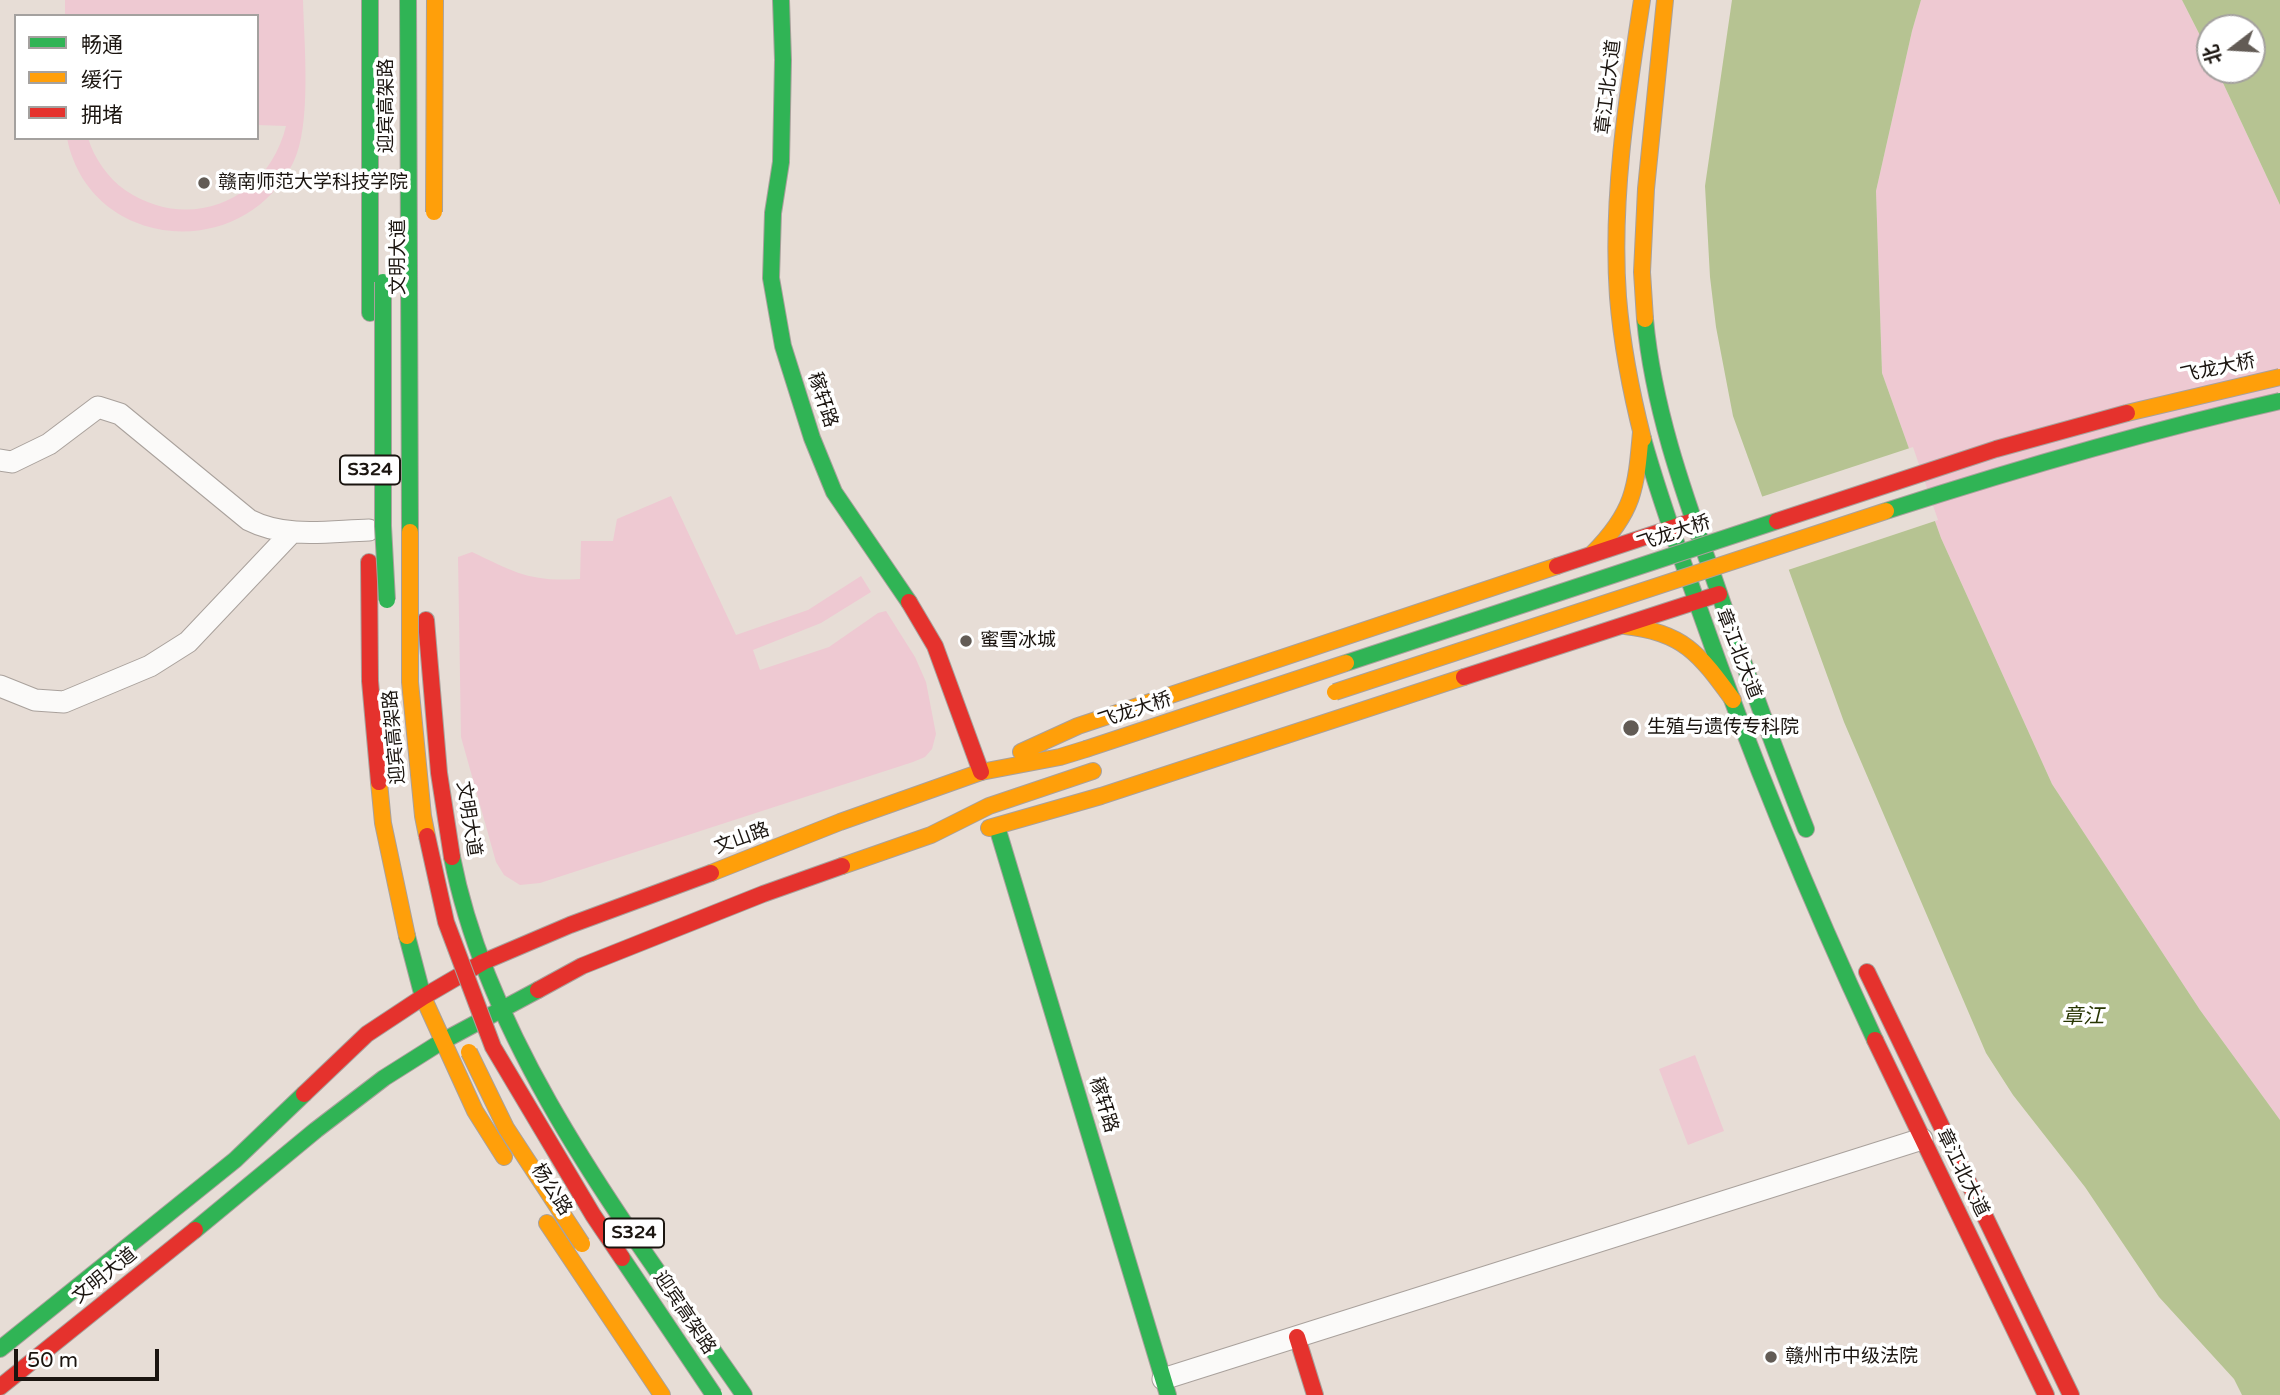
<!DOCTYPE html>
<meta charset="utf-8">
<style>
body{margin:0}
#map{position:relative;width:2280px;height:1395px;overflow:hidden;background:#e7ddd6;font-family:"Varela Round","Noto Sans SC",sans-serif}
canvas{display:block}
.legend{position:absolute;left:14px;top:14px;width:245px;height:126px;box-sizing:border-box;background:#fff;border:2px solid #a4a19f;margin:0;padding:9px 12px;list-style:none;font-size:21px;color:#1b1510}
.legend li{display:flex;align-items:center;gap:14px;height:35px}
.legend b{width:35px;border:2px solid #a4a19f}
.north{position:absolute;left:2196px;top:14px;width:70px;height:70px;box-sizing:border-box;background:#fff;border:2px solid #a4a19f;border-radius:50%;rotate:253deg;font-size:19px;font-weight:700;line-height:28px;text-align:center;color:#1b1510}
.north::after{content:'';display:block;margin:auto;width:24px;height:32px;background:#625b55;clip-path:polygon(50% 0,100% 100%,50% 72%,0 100%)}
.scale{position:absolute;left:14px;top:1349px;width:145px;height:32px;box-sizing:border-box;border:4px solid #1b1510;border-top:0;padding-left:9px;font-size:21px;line-height:24px;white-space:nowrap;color:#1b1510;-webkit-text-stroke:5px #fff;paint-order:stroke}
</style>
<div id="map">
<canvas width="2280" height="1395"></canvas>
<ul class="legend">
<li><b style="height:9px;background:#30b455"></b>畅通</li>
<li><b style="height:9px;background:#ff9f0a"></b>缓行</li>
<li><b style="height:9px;background:#e5322d"></b>拥堵</li>
</ul>
<div class="north">北</div>
<div class="scale">50 m</div>
</div>
<script>
const c = document.querySelector('canvas').getContext('2d');
c.lineJoin = 'round';
function fillPath(path, color) { c.fillStyle = color; c.fill(path, 'evenodd'); }
function trace(path, color, width, dash) { c.strokeStyle = color; c.lineWidth = width; c.lineCap = dash ? 'butt' : 'round'; c.setLineDash(dash || []); c.stroke(path); }
function label(font, color, halo, rows, align = 'center') {
  c.font = font + ' "Varela Round","Noto Sans SC",sans-serif'; c.lineWidth = 7; c.setLineDash([]); c.textBaseline = 'middle'; c.strokeStyle = halo; c.fillStyle = color; for (const [text, x, y, turn = 0] of rows) {
    c.save(); c.translate(x, y); c.rotate((+turn || 0) * Math.PI / 180); c.textAlign = isNaN(turn) ? turn : align; if (halo) c.strokeText(text, 0, 0); c.fillText(text, 0, 0); c.restore();
  }
}
const green = new Path2D(`
 M 65,0 L 303,0 C 304,44 312,126 293,163 C 242,265 89,250 67,138 L 88,138 C 94,158 108,178 125,190 C 190,234 268,200 286,126 L 257,125 L 257,16 L 65,16 Z
 M 1921,0 L 2182,0 L 2210,55 L 2210,70 L 2217,70 L 2280,205 L 2280,1120 L 2200,1010 L 2052,784 L 1941,538 L 1882,373 L 1876,191 L 1912,31 Z
 M 671,496 L 736,635 L 808,610 L 861,576 L 871,592 L 821,623 L 753,650 L 760,670 L 829,647 L 878,613 L 886,611 L 915,657 L 926,682 L 936,734 L 932,749 L 925,757 L 913,762 L 540,883 L 520,885 L 504,875 L 496,862 L 461,737 L 458,557 L 472,552 C 516,573 530,582 580,579 L 581,541 L 613,541 L 617,519 Z
 M 1695,1055 L 1724,1131 L 1688,1145 L 1659,1069 Z`);
const water = new Path2D(`
 M 1732,0 L 1921,0 L 1912,31 L 1876,191 L 1882,373 L 1941,538 L 2052,784 L 2200,1010 L 2280,1120 L 2280,1395 L 2242,1395 L 2234,1379 L 2159,1297 L 2085,1187 L 2013,1095 L 1986,1053 L 1844,722 L 1733,416 L 1716,327 L 1710,277 L 1705,186 Z
 M 2182,0 L 2280,0 L 2280,205 L 2217,70 L 2252,70 L 2252,28 L 2210,28 L 2210,55 Z`);
const pier = new Path2D(`
 M 1913,447 L 1938,520 L 1785,571 L 1758,498 Z`);
const street = new Path2D(`
 M 0,460 L 12,462 L 49,444 L 98,407 L 120,414 L 249,520 C 286,539 329,531 369,530
 M 0,686 L 35,700 L 64,702 L 150,666 L 188,642 L 292,532
 M 1163,1379 L 1922,1139`);
const fast = new Path2D(`
 M 370,0 L 370,313
 M 781,0 L 783,60 L 781,162 L 773,213 L 771,278 L 783,346 L 812,438 L 834,492 L 909,602
 M 1645,319 C 1653,406 1682,488 1711,570 C 1741,657 1772,743 1806,829
 M 1643,439 C 1659,497 1680,554 1700,611 C 1751,757 1810,900 1875,1040
 M 997,827 L 1168,1395
 M 452,857 C 490,1053 633,1234 744,1395
 M 407,936 L 423,997
 M 195,1230 L 316,1130 L 384,1078 L 441,1042 L 538,990
 M 0,1349 L 235,1160 L 304,1094`);
const slow = new Path2D(`
 M 1642,0 C 1627,98 1611,198 1618,297 C 1622,346 1631,392 1643,439
 M 1645,319 L 1642,272 L 1646,189 L 1665,0
 M 1592,554 C 1634,512 1636,489 1641,432
 M 1625,626 C 1684,632 1700,655 1733,700
 M 1021,752 L 1078,726 L 1557,566
 M 379,782 L 383,823 L 407,936
 M 989,828 L 1101,796 L 1464,677
 M 842,866 L 931,835 L 989,806 L 1093,771
 M 711,873 L 840,822 L 981,772 L 1060,757 L 1086,749
 M 423,997 L 475,1111 L 504,1157
 M 547,1223 L 662,1395`);
const jam = new Path2D(`
 M 369,562 L 370,681 L 379,782
 M 1557,566 L 1693,521
 M 909,602 L 935,646 L 981,772
 M 426,620 L 439,773 L 452,857
 M 1464,677 L 1719,594
 M 1867,972 L 2071,1395
 M 538,990 L 582,966 L 763,894 L 842,866
 M 1875,1040 L 2046,1395
 M 304,1094 L 367,1034 L 423,997 L 483,962 L 570,925 L 711,873
 M 1297,1337 L 1315,1395
 M 0,1387 L 195,1230`);
const fastBridge = new Path2D(`
 M 408,0 L 410,532
 M 383,282 L 383,526 L 387,600
 M 1886,511 C 2016,469 2146,431 2280,401
 M 1346,663 L 1777,521
 M 622,1258 L 714,1395`);
const slowBridge = new Path2D(`
 M 434,212 L 435,0
 M 2127,413 L 2280,377
 M 410,532 L 410,682 L 423,816 L 427,836
 M 1335,692 L 1886,511
 M 1086,749 L 1346,663
 M 469,1052 L 506,1128 L 582,1244`);
const jamBridge = new Path2D(`
 M 1777,521 L 1996,449 L 2127,413
 M 427,836 L 446,922 L 493,1047 L 593,1215 L 622,1258`);
const markers = [
 [204,183,7,"#625b55"],
 [966,641,7,"#625b55"],
 [1631,728,9,"#625b55"],
 [1771,1357,7,"#625b55"]
];
const shields = [
 [370,470,60],
 [634,1233,60]
];
const shieldNames = [
 ["S324",370,470],
 ["S324",634,1233]
];
const streetNames = [
 ["章江北大道",1609,87,-83],
 ["迎宾高架路",387,106,-90],
 ["文明大道",399,257,-90],
 ["飞龙大桥",2218,369,-12],
 ["稼轩路",822,400,72],
 ["飞龙大桥",1674,534,-18],
 ["章江北大道",1738,654,69],
 ["飞龙大桥",1135,711,-18],
 ["迎宾高架路",395,737,-95],
 ["文明大道",468,819,81],
 ["文山路",742,839,-20],
 ["稼轩路",1103,1105,73],
 ["章江北大道",1962,1173,64],
 ["杨公路",551,1190,57],
 ["文明大道",105,1276,-39],
 ["迎宾高架路",684,1313,56]
];
const poiNames = [
 ["赣南师范大学科技学院",218,183],
 ["蜜雪冰城",980,641],
 ["生殖与遗传专科院",1647,728],
 ["赣州市中级法院",1785,1357]
];
const waterNames = [
 ["章江",2083,1017]
];
fillPath(green, '#eec9d2');
fillPath(water, '#b6c392');
fillPath(pier, '#e7ddd6');
trace(street, '#a9a19c', 23);
trace(fast, '#a9a19c', 18);
trace(slow, '#a9a19c', 18);
trace(jam, '#a9a19c', 18);
trace(street, '#fbfaf9', 21);
trace(fast, '#30b455', 16);
trace(slow, '#ff9f0a', 16);
trace(jam, '#e5322d', 16);
trace(fastBridge, '#a9a19c', 18, []);
trace(slowBridge, '#a9a19c', 18, []);
trace(jamBridge, '#a9a19c', 18, []);
trace(fastBridge, '#30b455', 16);
trace(slowBridge, '#ff9f0a', 16);
trace(jamBridge, '#e5322d', 16);
for (const [x, y, r, color] of markers) { const dot = new Path2D(); dot.arc(x, y, r, 0, 2 * Math.PI); c.fillStyle = color; c.fill(dot); trace(dot, '#fff', 2.5); }
for (const [x, y, w] of shields) { const box = new Path2D(); box.roundRect(x - w / 2, y - 14.5, w, 29, 5); c.fillStyle = '#fff'; c.fill(box); trace(box, '#1b1510', 2); }
label('bold 18px', '#1b1510', null, shieldNames);
label('19px', '#1b1510', '#fff', streetNames);
label('19px', '#1b1510', '#fff', poiNames, 'left');
label('italic 21px', '#283603', '#fff', waterNames);
</script>
